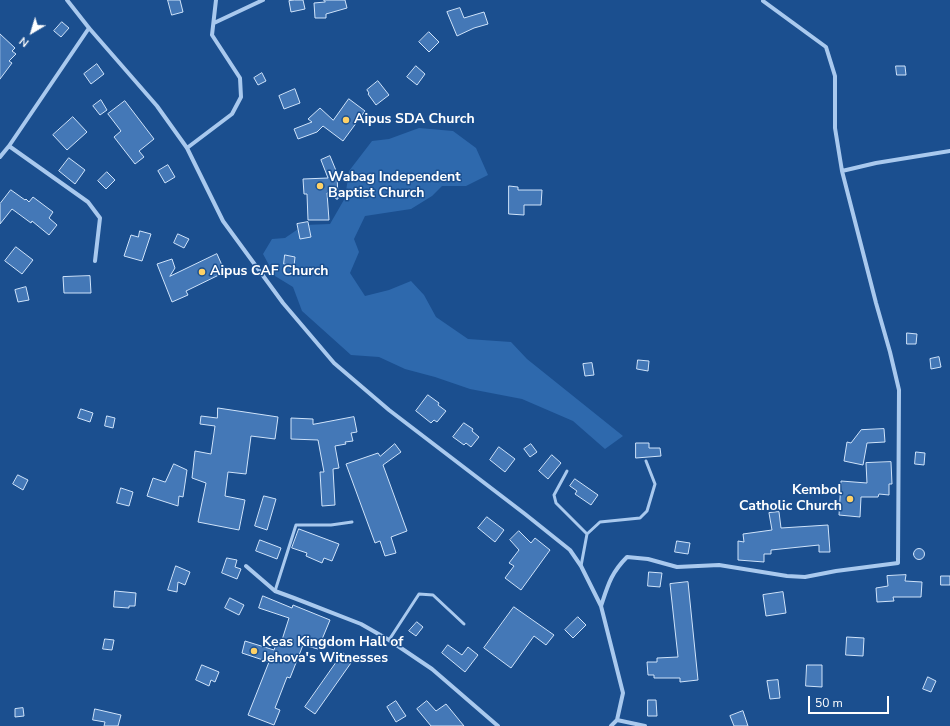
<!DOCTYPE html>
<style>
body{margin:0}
#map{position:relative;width:950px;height:726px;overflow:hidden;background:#1b4f8f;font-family:"Nunito Sans",sans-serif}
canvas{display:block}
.north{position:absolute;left:12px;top:12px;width:40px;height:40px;-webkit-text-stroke:3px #1b4f8f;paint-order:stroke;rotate:218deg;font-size:11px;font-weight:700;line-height:16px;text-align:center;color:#fff}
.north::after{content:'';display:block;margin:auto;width:14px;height:18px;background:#fff;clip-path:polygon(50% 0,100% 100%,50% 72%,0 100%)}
.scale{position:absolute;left:808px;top:696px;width:81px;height:18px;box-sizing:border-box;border:2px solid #fff;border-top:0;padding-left:5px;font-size:12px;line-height:14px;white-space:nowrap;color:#fff;-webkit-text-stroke:3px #1b4f8f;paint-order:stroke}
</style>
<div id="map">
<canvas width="950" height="726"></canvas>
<div class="north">N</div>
<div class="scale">50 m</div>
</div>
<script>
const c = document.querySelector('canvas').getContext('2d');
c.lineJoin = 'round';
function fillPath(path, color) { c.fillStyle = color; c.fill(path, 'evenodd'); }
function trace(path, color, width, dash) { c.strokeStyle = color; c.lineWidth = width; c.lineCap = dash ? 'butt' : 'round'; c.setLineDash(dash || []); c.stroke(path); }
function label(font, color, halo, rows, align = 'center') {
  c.font = font + ' "Nunito Sans",sans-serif'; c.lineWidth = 3; c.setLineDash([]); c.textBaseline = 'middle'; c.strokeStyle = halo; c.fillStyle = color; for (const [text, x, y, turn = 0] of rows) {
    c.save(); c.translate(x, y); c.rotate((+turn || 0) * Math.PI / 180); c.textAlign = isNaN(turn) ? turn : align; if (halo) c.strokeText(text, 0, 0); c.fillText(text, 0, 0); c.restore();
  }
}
const green = new Path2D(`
 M 419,128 L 453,131 L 476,148 L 488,175 L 466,186 L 442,186 L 432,196 L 411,209 L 365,216 L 354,239 L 359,252 L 350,273 L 365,296 L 389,290 L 411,281 L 424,295 L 436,317 L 468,339 L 511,342 L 527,359 L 623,436 L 605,449 L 573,421 L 522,399 L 470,389 L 435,377 L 405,369 L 379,357 L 351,355 L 302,311 L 293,287 L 275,276 L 263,254 L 272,239 L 285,238 L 304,225 L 330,224 L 345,198 L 349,171 L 372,141 L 389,139 Z`);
const building = new Path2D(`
 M 168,0 L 180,0 L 183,12 L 172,15 Z
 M 295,0 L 303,0 L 305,9 L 291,12 L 289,1 Z
 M 324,0 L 345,0 L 347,8 L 326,14 L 326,18 L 315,18 L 314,3 L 325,2 Z
 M 460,8 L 464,18 L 484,12 L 488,24 L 474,28 L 457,36 L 447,12 Z
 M 62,22 L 69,28 L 61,37 L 54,31 Z
 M 429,32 L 439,42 L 429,52 L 419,42 Z
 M 0,34 L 15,48 L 12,51 L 16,54 L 9,61 L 12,63 L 0,79 Z
 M 97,64 L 104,74 L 91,84 L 84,74 Z
 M 416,66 L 425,74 L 417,85 L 407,77 Z
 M 896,66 L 905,66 L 906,75 L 897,75 Z
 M 262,73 L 266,81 L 258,85 L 254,78 Z
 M 378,81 L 389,95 L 376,105 L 368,94 L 369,93 L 367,90 Z
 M 295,89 L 300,103 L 284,109 L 279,96 Z
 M 349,99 L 365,111 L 343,141 L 323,126 L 317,132 L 298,139 L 294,129 L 312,122 L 308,119 L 320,108 L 333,120 Z
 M 101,100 L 107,110 L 100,115 L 93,106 Z
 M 125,101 L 154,139 L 139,151 L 144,157 L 135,164 L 114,137 L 121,131 L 108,114 Z
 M 73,117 L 87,132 L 67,150 L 53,135 Z
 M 330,156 L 337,173 L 338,199 L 336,199 L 334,193 L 327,193 L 329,220 L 308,220 L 307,194 L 304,194 L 303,179 L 328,178 L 321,160 Z
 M 69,158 L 85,170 L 75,184 L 59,171 Z
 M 168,165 L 175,177 L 165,183 L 158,171 Z
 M 107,172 L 115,180 L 106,189 L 98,181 Z
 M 509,186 L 518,187 L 518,190 L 542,190 L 541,205 L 524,205 L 524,215 L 509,214 Z
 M 11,190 L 25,200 L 26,199 L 29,202 L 33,197 L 53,212 L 49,218 L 57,225 L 49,235 L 32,221 L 31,223 L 12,209 L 0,224 L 0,204 Z
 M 308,222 L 311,237 L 300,239 L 297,224 Z
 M 140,231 L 151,234 L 142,261 L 124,256 L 131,235 L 138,237 Z
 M 178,234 L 189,239 L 184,248 L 174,243 Z
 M 16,247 L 33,260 L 22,274 L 5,261 Z
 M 217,254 L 225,272 L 186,291 L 188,295 L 172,302 L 157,264 L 172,259 L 175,268 L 170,276 Z
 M 285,255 L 295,257 L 294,266 L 284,264 Z
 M 90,276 L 91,293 L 64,293 L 63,277 Z
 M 26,287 L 29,300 L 18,302 L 15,290 Z
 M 907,333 L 917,334 L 916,344 L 907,344 Z
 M 939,357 L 941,367 L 931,369 L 930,359 Z
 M 638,360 L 649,361 L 648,371 L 637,369 Z
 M 592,363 L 594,375 L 585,376 L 583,364 Z
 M 428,395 L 439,403 L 438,405 L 446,411 L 437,422 L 434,420 L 431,423 L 416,411 Z
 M 218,408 L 278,417 L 275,439 L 251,436 L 246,474 L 228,472 L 225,496 L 245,500 L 239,530 L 198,522 L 206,483 L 192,478 L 195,451 L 211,454 L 215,426 L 200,424 L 201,416 L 217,418 Z
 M 81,409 L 93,413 L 90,422 L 78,418 Z
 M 107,416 L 115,418 L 113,428 L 105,426 Z
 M 354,417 L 357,432 L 351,433 L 353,441 L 345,442 L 346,444 L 335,446 L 339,468 L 333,469 L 335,505 L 322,506 L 320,472 L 324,472 L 318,440 L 291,439 L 291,418 L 313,419 L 313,424 Z
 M 464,423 L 473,429 L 472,431 L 479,437 L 471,447 L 466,443 L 464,445 L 453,437 Z
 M 884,429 L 885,442 L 867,443 L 863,465 L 844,461 L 847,442 L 851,443 L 861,430 Z
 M 636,443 L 649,443 L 649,448 L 660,448 L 661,456 L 636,458 Z
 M 395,444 L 401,452 L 383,465 L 407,531 L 391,537 L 396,553 L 385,556 L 380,541 L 375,543 L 346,464 L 378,453 L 380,456 Z
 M 531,444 L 537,452 L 530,457 L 524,449 Z
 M 499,447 L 515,459 L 505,472 L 490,460 Z
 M 916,452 L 925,453 L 924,465 L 915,464 Z
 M 552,455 L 561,463 L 548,479 L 539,471 Z
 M 891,462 L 892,484 L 889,484 L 889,495 L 879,494 L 878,497 L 861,497 L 860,517 L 839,515 L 841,481 L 867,483 L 866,463 Z
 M 174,464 L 187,470 L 183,497 L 179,496 L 178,506 L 147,496 L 153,478 L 165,482 Z
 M 18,475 L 28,480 L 23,490 L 13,484 Z
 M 575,479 L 598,495 L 591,505 L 575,494 L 577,491 L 570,486 Z
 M 121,488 L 133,492 L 129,506 L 117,503 Z
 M 264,496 L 276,499 L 267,530 L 255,526 Z
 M 779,512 L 781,528 L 828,525 L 830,552 L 819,552 L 819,545 L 771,550 L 771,554 L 764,554 L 764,562 L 738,560 L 738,541 L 744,542 L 743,534 L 772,530 L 769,513 Z
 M 487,517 L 504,530 L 495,542 L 478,528 Z
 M 299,529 L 339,544 L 332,561 L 324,558 L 322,563 L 306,556 L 307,553 L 292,548 Z
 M 519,531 L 531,543 L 535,538 L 550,550 L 521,590 L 505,578 L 514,566 L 509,563 L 519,550 L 510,540 Z
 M 260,540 L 281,548 L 277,559 L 256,551 Z
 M 677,541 L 690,543 L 688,554 L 675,552 Z
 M913.5 554a5.5 5.5 0 1 1 11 0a5.5 5.5 0 1 1-11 0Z
 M 227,558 L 237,560 L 235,567 L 241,569 L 237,579 L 222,573 Z
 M 176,566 L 190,572 L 185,585 L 178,582 L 177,592 L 168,590 Z
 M 649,572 L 662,573 L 660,587 L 648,586 Z
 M 906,575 L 905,581 L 922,582 L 921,597 L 893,597 L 894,601 L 877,602 L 876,588 L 888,586 L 887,576 Z
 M 941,576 L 950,576 L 950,585 L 941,585 Z
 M 688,582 L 698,680 L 680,682 L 680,678 L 654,678 L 654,675 L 648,675 L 647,662 L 657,662 L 657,658 L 678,657 L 670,584 Z
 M 115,591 L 136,593 L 135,606 L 129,606 L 129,608 L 114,607 Z
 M 783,592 L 786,613 L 766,616 L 763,595 Z
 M 263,596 L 292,608 L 293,605 L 330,620 L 318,649 L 303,645 L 290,678 L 287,677 L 275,708 L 280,710 L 274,725 L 248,715 L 269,662 L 242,653 L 245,641 L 274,650 L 277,641 L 281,643 L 289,618 L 259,608 Z
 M 230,598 L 244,605 L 239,615 L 225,608 Z
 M 514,607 L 554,635 L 546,645 L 534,636 L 511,668 L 484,648 Z
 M 578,617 L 586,625 L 573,638 L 565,630 Z
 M 417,622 L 423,627 L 416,636 L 409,631 Z
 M 847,637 L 864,638 L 863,656 L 846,655 Z
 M 105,639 L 114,640 L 112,650 L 103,649 Z
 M 448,645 L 462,655 L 468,647 L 478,655 L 465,672 L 442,653 Z
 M 343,653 L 353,660 L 315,714 L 305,707 Z
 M 202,665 L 219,672 L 215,682 L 211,680 L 209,686 L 196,680 Z
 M 807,665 L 822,665 L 822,687 L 806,686 Z
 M 928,677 L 936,681 L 931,692 L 923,689 Z
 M 778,680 L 780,698 L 770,699 L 767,681 Z
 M 648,700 L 656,700 L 657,716 L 648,716 Z
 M 396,701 L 406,716 L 396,722 L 387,707 Z
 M 427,701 L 436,711 L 446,704 L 464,726 L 431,726 L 417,709 Z
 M 23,708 L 24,716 L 15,717 L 15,709 Z
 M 95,709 L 121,715 L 118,726 L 104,726 L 105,722 L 93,720 Z
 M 743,711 L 748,726 L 734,726 L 730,716 Z`);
const service = new Path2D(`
 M 567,471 L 554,495 L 556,503 L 587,534
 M 581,566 L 587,534 L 600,522 L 640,518 L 647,511 L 655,484 L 646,461
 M 275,591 L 296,525 L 331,525 L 352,522
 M 389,640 L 419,594 L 433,595 L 464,624`);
const minor = new Path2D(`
 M 67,0 L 89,28 L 157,106 L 187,148 L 223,221 L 283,303 L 334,363 L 389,410 L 525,514 L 570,550 L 581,566 L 601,606 L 623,693 L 617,720 L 611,726
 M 214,23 L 263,0
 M 9,146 L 88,202 L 100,218 L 95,261
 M 187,148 L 232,114 L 241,97 L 240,78 L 212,35 L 216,0
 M 0,157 L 9,146 L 89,28
 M 842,171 L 876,163 L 950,151
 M 246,566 L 275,591 L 294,598 L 361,624 L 389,640 L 432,669 L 498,726
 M 601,606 C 608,585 611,573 627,557 L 648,559 L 677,567 L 719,565 L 787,576 L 805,577 L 836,571 L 898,563 L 899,390 L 890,352 L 876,303 L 842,171 L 835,128 L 835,76 L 826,47 L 763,1
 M 617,720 L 645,726`);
const markers = [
 [346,120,4,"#ffd166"],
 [320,186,4,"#ffd166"],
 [202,272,4,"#ffd166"],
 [850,499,4,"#ffd166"],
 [254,651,4,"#ffd166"]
];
const poiNames = [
 ["Aipus SDA Church",354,120],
 ["Wabag Independent",328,178],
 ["Baptist Church",328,194],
 ["Aipus CAF Church",210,272],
 ["Kembol",842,491,"right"],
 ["Catholic Church",842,507,"right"],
 ["Keas Kingdom Hall of",262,643],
 ["Jehova's Witnesses",262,659]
];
fillPath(green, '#2e69ad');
fillPath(building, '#4478b7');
trace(building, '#cfe3fa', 1);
trace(service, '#a9c9ee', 3);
trace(minor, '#a9c9ee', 4);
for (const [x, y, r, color] of markers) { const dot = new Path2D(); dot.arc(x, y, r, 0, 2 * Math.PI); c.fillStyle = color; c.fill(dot); trace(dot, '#1b4f8f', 1.5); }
label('bold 14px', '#fff', '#1b4f8f', poiNames, 'left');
</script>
